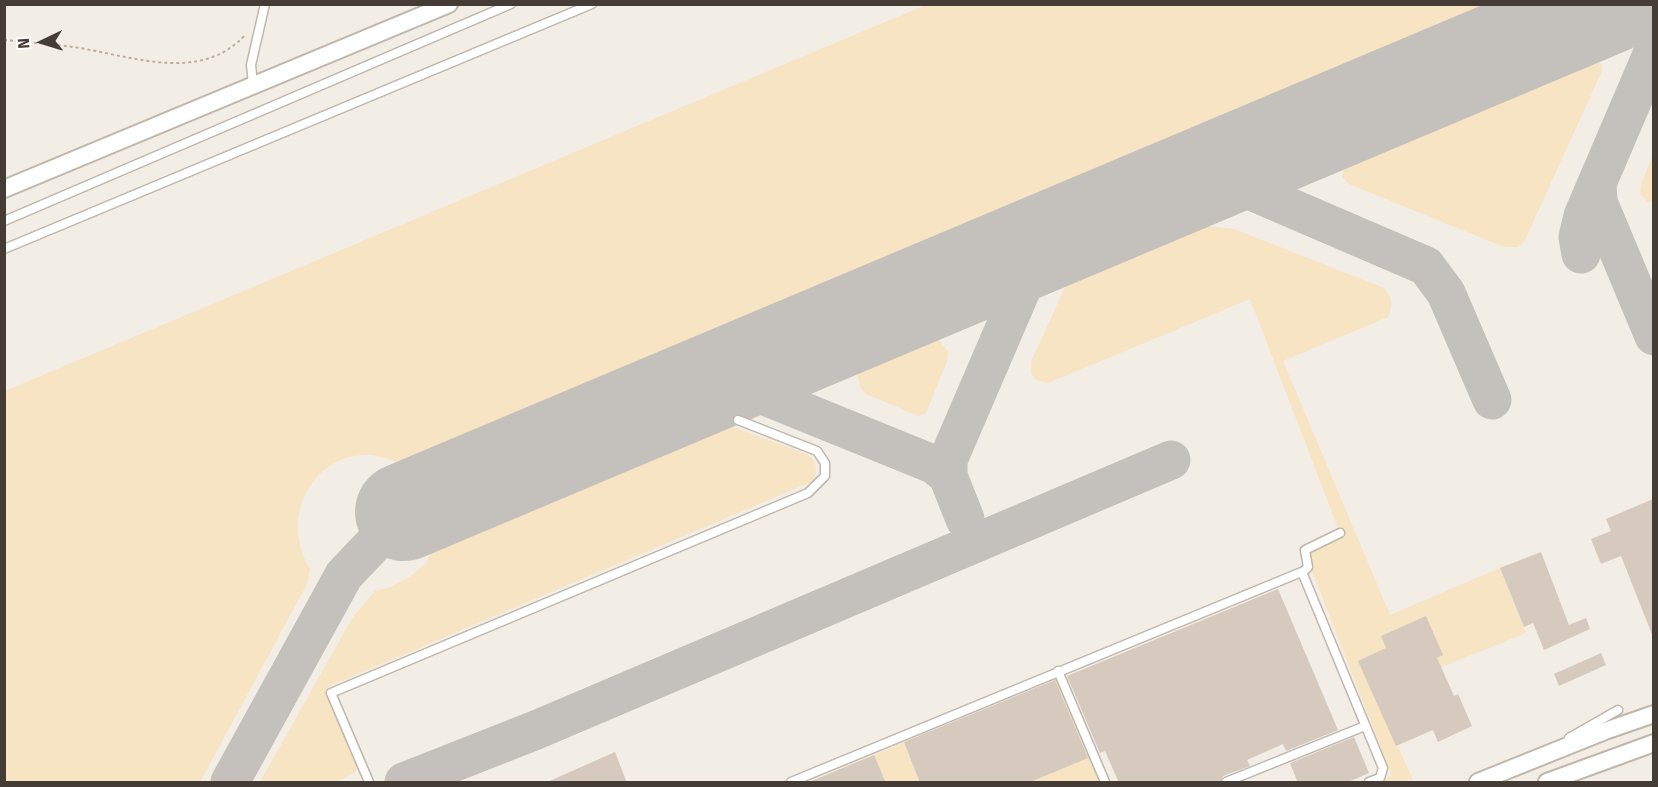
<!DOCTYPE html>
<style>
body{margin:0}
#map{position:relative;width:1658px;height:787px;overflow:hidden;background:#f2ede5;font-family:"Fira Sans",sans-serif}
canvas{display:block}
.frame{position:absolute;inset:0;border:6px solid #443c35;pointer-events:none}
.north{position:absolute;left:12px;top:12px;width:60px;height:60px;-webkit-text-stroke:4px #fff;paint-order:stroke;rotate:266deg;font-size:16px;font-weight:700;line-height:24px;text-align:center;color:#443c35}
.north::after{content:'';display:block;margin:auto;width:21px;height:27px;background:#443c35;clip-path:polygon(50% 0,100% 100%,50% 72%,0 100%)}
</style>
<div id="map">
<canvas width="1658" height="787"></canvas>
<div class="frame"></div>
<div class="north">N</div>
</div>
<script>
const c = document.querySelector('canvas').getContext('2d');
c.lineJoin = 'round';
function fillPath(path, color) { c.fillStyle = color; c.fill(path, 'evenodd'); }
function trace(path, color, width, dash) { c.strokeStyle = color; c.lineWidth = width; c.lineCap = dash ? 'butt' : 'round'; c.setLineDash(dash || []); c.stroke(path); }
const sand = new Path2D(`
 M 928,4 L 1495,5 L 399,463 C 330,430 272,506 310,569 L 307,584 L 200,782 L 5,782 L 5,391 Z
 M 1595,62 L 1602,64 L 1602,71 L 1524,242 L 1517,247 L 1504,247 L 1349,184 L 1342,177 L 1344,167 Z
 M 1653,155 L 1653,201 L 1648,202 L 1640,194 L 1642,182 Z
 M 1203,226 L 1234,229 L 1384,288 C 1393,299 1393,304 1388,317 L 1283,361 L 1390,615 L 1500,568 L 1526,633 L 1374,694 L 1413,780 L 1377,782 L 1392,776 L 1305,553 L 1340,533 L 1250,299 L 1048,383 L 1037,380 L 1031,374 L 1031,362 L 1067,283 Z
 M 937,337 L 948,352 L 947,361 L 926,413 L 919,416 L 866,394 L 860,387 L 857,370 Z
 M 728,425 L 809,455 C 817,464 818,469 813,481 L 327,687 L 357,766 L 356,772 L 336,782 L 260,782 L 353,617 L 375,591 L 391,587 L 411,576 L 426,563 L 434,547 Z
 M 1060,677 L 1105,782 L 1028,782 L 1086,758 L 1054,679 Z
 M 904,742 L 920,782 L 886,782 L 874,755 Z`);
const taxiway = new Path2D(`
 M 1597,183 L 1598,202 L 1654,336
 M 1173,188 L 1207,181 L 1233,183 L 1426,266 L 1446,293 L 1492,400
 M 1581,254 L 1578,237 L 1583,216 L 1654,50
 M 710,381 L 739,386 L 765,396 L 935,465 L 948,476 L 948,460 L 1022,288 L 1034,262 L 1052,238
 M 948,476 L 965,519
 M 230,782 L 344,575 L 404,512
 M 404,782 L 536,730 L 1171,460`);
const runway = new Path2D(`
 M 404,512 L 1611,4`);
const building = new Path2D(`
 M 1653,499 L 1653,637 L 1621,556 L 1601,564 L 1591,539 L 1611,531 L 1606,519 Z
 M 1541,552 L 1569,625 L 1586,618 L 1590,629 L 1544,650 L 1533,623 L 1524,627 L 1500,568 Z
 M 1278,589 L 1338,730 L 1286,751 L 1283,744 L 1247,760 L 1250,766 L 1223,776 L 1220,783 L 1119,783 L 1105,751 L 1100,753 L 1067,676 Z
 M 1426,616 L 1443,655 L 1437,658 L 1454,696 L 1458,694 L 1472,726 L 1438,742 L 1433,730 L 1396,746 L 1358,661 L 1386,648 L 1381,636 Z
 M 1601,653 L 1606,665 L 1559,686 L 1554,674 Z
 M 1055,680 L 1088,758 L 1028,783 L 920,783 L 904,742 Z
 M 1354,737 L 1369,773 L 1346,783 L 1298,783 L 1290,763 Z
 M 615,752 L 627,783 L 545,783 Z
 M 874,755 L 886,783 L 809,783 L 809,782 Z`);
const path = new Path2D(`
 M 4,40 C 27,42 50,44 73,47 C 130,55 200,85 246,34`);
const lane = new Path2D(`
 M 253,84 L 251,65 L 265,4
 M 4,221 L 511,4
 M 4,249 L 592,4
 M 1302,572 L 1383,768 L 1380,778 L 1369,782
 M 1058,671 L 1105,782
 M 1569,738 L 1618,710
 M 369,782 L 331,693 L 808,493 L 825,476 L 825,463 L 817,451 L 738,420
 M 791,782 L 1304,571 L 1308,567 L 1305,550 L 1340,533
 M 1226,782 L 1365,726`);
const street = new Path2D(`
 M 4,189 L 449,4
 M 1478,782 L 1605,731 L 1654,714
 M 1547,782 L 1654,743`);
fillPath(sand, '#f6e4c2');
trace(taxiway, '#c4c1bd', 39);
trace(runway, '#c4c1bd', 98);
fillPath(building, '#d6cabe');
trace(lane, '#c0b6ab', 11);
trace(street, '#c0b6ab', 20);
trace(path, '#bead9a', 2, [3, 3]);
trace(lane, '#fff', 8);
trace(street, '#fff', 16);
</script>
